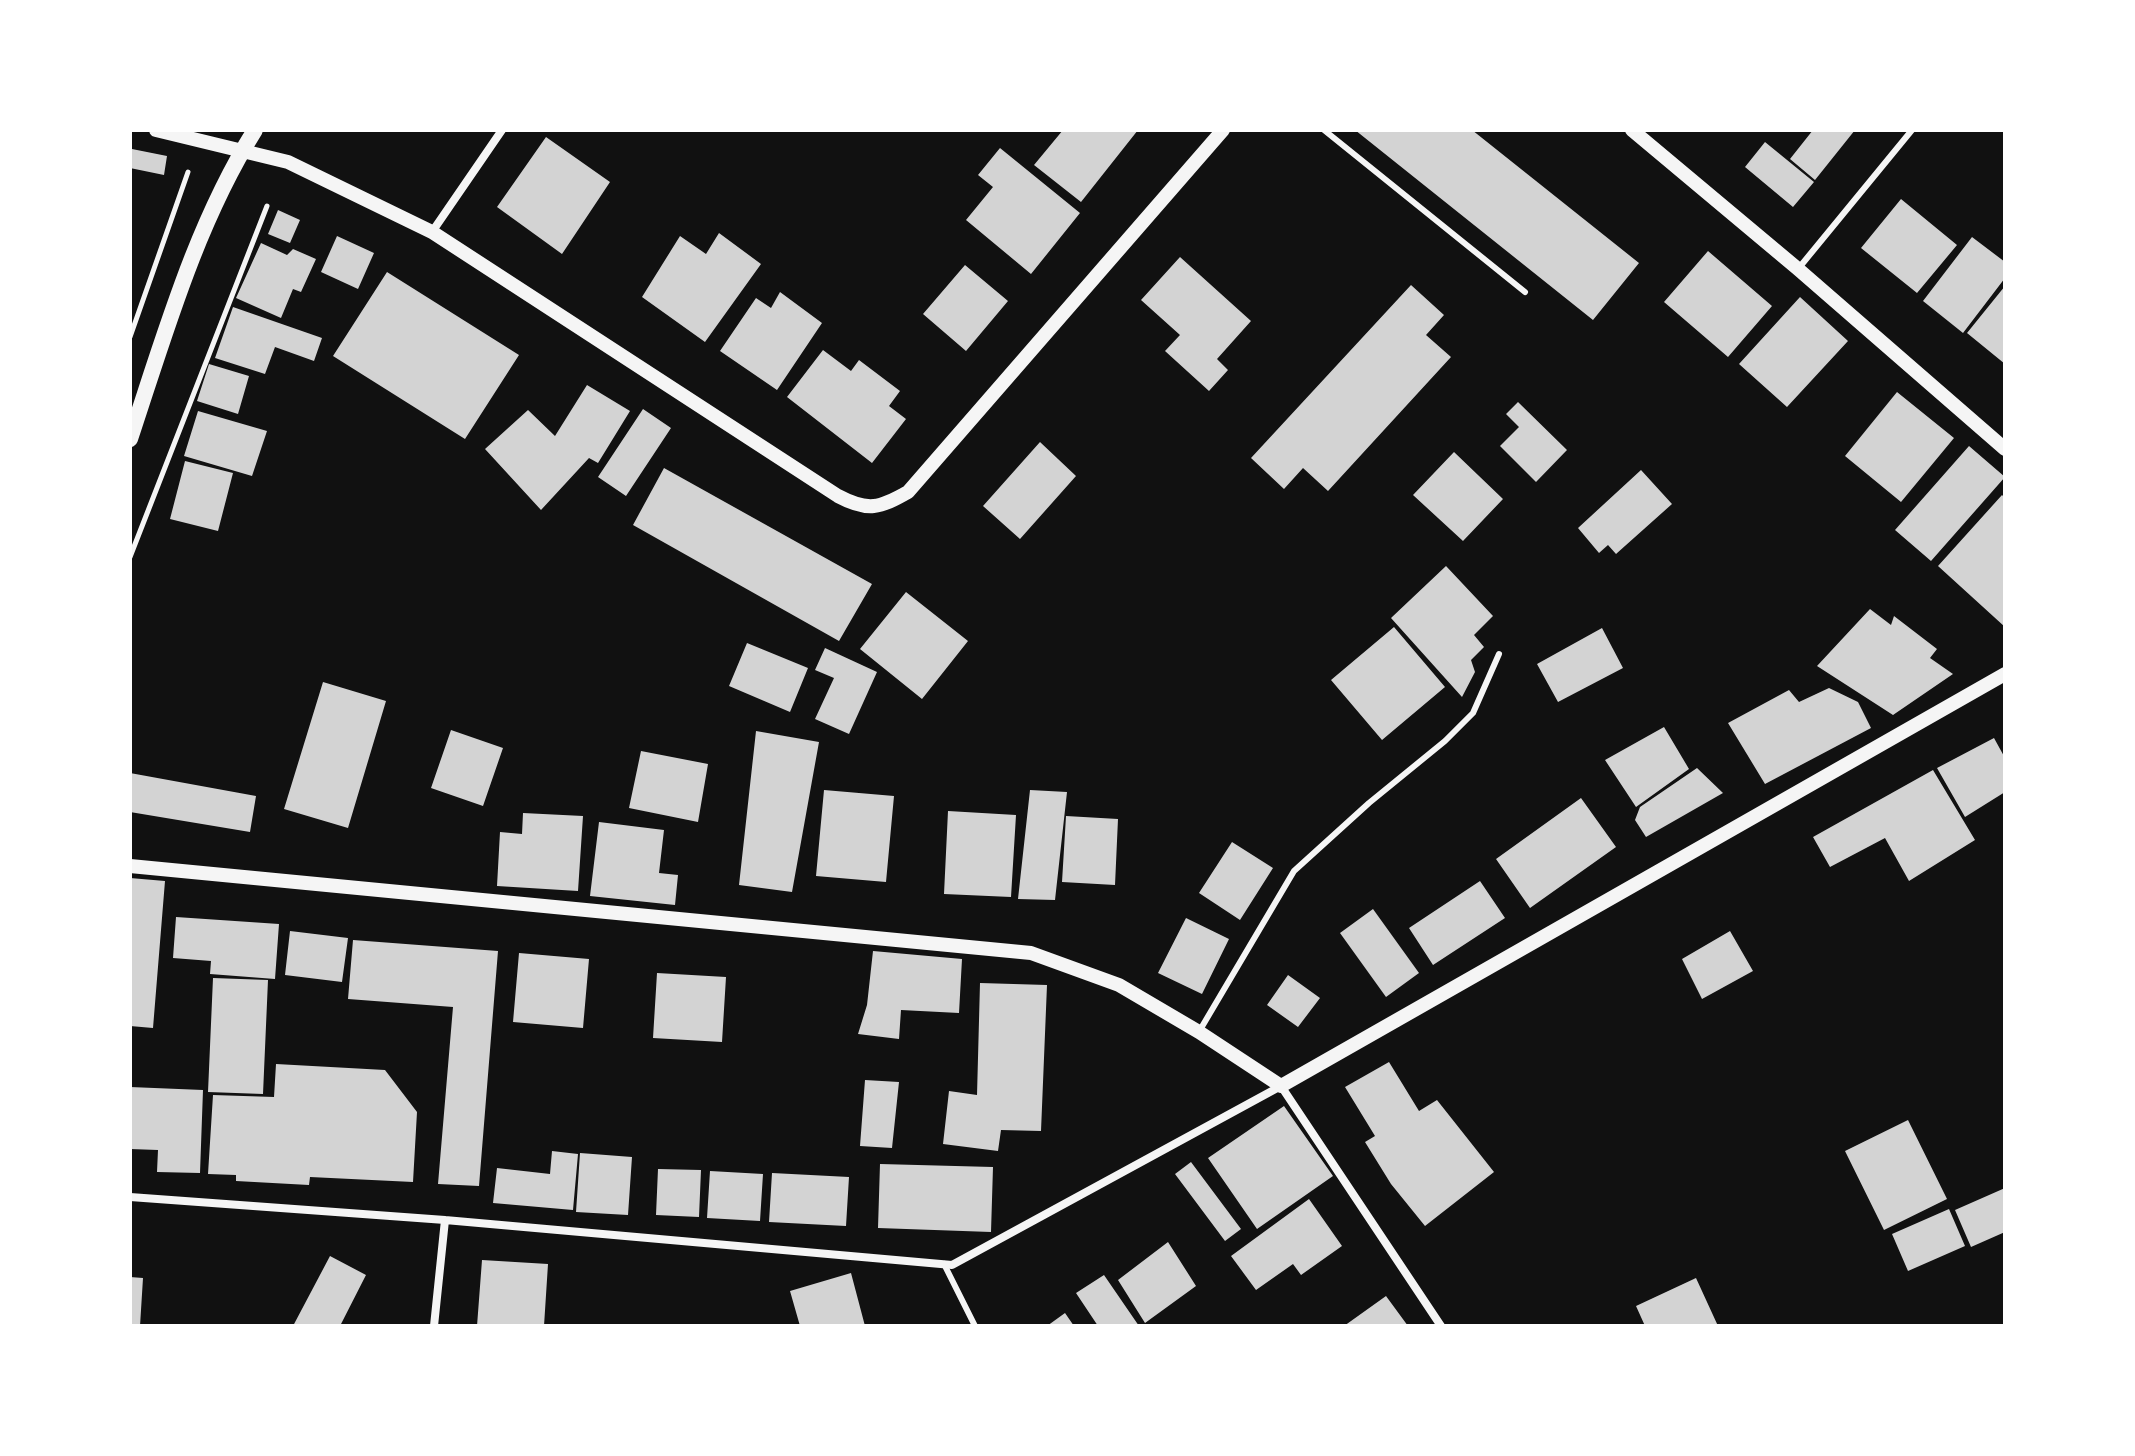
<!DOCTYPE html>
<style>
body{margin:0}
#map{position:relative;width:2135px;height:1456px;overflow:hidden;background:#111;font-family:"Archivo Narrow",sans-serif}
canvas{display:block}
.frame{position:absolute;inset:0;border:132px solid #fff;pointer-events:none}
</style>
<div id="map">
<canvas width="2135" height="1456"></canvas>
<div class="frame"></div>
</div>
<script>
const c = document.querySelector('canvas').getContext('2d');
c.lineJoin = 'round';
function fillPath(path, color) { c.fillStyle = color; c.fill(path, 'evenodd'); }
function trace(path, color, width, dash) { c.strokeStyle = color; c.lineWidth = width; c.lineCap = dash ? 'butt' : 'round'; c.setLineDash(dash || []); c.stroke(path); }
const building = new Path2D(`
 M 1063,130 L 1138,130 L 1081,202 L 1034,165 Z
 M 1355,130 L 1472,130 L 1639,263 L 1593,320 Z
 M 1813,130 L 1855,130 L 1815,180 L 1790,159 Z
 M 546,137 L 610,182 L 562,254 L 497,207 Z
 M 1765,142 L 1814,182 L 1793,207 L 1745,167 Z
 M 1000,148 L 1080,213 L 1031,274 L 966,220 L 993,187 L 978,175 Z
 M 132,149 L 167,156 L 164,175 L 130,168 Z
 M 1901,199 L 1957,245 L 1917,293 L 1861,248 Z
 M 278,210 L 300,220 L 290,243 L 268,234 Z
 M 719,233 L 761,264 L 705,342 L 642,297 L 680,236 L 706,254 Z
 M 337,236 L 374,253 L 358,289 L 321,272 Z
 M 1972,237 L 2005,262 L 2005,278 L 1963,333 L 1923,301 Z
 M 261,243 L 287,255 L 293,249 L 316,259 L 301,292 L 293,289 L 281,318 L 236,298 Z
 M 1708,251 L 1772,306 L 1728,357 L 1664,302 Z
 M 1180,257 L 1251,321 L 1217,359 L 1228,370 L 1209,391 L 1165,351 L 1180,335 L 1141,300 Z
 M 965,265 L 1008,301 L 966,351 L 923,314 Z
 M 387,272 L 519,355 L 465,439 L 333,356 Z
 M 1411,285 L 1444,315 L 1426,335 L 1451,357 L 1328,491 L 1303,468 L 1284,489 L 1251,458 Z
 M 2005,286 L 2005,364 L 1967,333 Z
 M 780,292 L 822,323 L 777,390 L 720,351 L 756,298 L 771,308 Z
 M 1800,297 L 1848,341 L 1787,407 L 1739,364 Z
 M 233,307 L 322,338 L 314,361 L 275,347 L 265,374 L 215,358 Z
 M 823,350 L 851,371 L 859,360 L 900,391 L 889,406 L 906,419 L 872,463 L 787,397 Z
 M 209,364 L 249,376 L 238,414 L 197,401 Z
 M 587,385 L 630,411 L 598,463 L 589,458 L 541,510 L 485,449 L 528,410 L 555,436 Z
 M 1897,392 L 1954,438 L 1901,502 L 1845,456 Z
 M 1518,402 L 1567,450 L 1536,482 L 1500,446 L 1519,427 L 1506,414 Z
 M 643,409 L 671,428 L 626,496 L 598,477 Z
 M 198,411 L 267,431 L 252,476 L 184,456 Z
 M 1040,442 L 1076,476 L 1020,539 L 983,506 Z
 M 1969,446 L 2005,477 L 1931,561 L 1895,530 Z
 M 1454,452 L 1503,499 L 1463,541 L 1413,495 Z
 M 185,461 L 233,473 L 218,531 L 170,519 Z
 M 664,468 L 872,584 L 839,641 L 633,525 Z
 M 1641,470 L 1672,504 L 1616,554 L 1608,545 L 1599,553 L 1578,528 Z
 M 2002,495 L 2005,498 L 2005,627 L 1938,566 Z
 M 1446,566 L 1493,616 L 1474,635 L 1484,647 L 1471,660 L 1475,672 L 1462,697 L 1391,618 Z
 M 906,592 L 968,641 L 922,699 L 860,649 Z
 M 1870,609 L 1891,625 L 1894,616 L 1937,649 L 1930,658 L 1953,674 L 1893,715 L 1817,666 Z
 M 1394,627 L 1445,687 L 1382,740 L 1331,680 Z
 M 1602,628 L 1623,668 L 1558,702 L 1537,664 Z
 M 747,643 L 808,668 L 790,712 L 729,686 Z
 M 825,648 L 877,672 L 849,734 L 815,719 L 834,678 L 815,670 Z
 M 323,682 L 386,701 L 348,828 L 284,809 Z
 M 1829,688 L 1858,702 L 1871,728 L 1765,784 L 1728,723 L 1789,690 L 1799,702 Z
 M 1664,727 L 1689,769 L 1636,807 L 1605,760 Z
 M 451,730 L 503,748 L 483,806 L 431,788 Z
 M 756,731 L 819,742 L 792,892 L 739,885 Z
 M 1994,738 L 2005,758 L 2005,792 L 1965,817 L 1937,768 Z
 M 641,751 L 708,764 L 698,822 L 629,808 Z
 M 1697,768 L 1723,793 L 1646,837 L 1635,820 L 1640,807 Z
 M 1933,770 L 1975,840 L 1909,881 L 1885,838 L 1830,867 L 1813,837 Z
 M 130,773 L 256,796 L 250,832 L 130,812 Z
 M 824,790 L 894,796 L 886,882 L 816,876 Z
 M 1030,790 L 1067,792 L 1055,900 L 1018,899 Z
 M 1581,798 L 1616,847 L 1530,908 L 1496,859 Z
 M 948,811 L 1016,815 L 1011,897 L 944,894 Z
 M 523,813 L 583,816 L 578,891 L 497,886 L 500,832 L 522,834 Z
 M 1066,816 L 1118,819 L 1115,885 L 1062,882 Z
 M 599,822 L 664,830 L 659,873 L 678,875 L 675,905 L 590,896 Z
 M 1232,842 L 1273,868 L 1240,920 L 1199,893 Z
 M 130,878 L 165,881 L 153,1028 L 130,1026 Z
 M 1480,881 L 1505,918 L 1433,965 L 1409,928 Z
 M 1373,909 L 1419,973 L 1386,997 L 1340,933 Z
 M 176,917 L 279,924 L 275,979 L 210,974 L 211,961 L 173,958 Z
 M 1186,918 L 1229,939 L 1202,994 L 1158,973 Z
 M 290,931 L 348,938 L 342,982 L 285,975 Z
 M 1730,931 L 1753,971 L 1702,999 L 1682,959 Z
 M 353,940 L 498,951 L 479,1186 L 438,1184 L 453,1007 L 348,999 Z
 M 873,951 L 962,959 L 959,1013 L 901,1010 L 899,1039 L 858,1034 L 867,1005 Z
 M 519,953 L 589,959 L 583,1028 L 513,1022 Z
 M 657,973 L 726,977 L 722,1042 L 653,1038 Z
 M 1288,975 L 1320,998 L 1298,1027 L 1267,1005 Z
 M 213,978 L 268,980 L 263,1094 L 208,1092 Z
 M 980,983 L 1047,985 L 1041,1131 L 1001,1130 L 998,1151 L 943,1144 L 949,1091 L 977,1095 Z
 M 1389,1062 L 1419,1111 L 1437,1100 L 1494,1172 L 1425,1226 L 1391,1184 L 1365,1142 L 1375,1136 L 1345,1087 Z
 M 276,1064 L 385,1070 L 417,1112 L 413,1182 L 310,1177 L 309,1185 L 236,1181 L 236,1175 L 208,1174 L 213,1095 L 274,1097 Z
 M 865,1080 L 899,1082 L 892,1148 L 860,1146 Z
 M 130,1087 L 203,1090 L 200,1173 L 157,1172 L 158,1150 L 130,1149 Z
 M 1284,1106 L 1333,1176 L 1257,1229 L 1208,1158 Z
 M 1908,1120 L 1947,1199 L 1884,1230 L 1845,1151 Z
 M 552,1151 L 578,1154 L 573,1210 L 493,1203 L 497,1168 L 550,1174 Z
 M 580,1153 L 632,1157 L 628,1215 L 576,1212 Z
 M 1191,1162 L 1241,1229 L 1225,1241 L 1175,1174 Z
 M 880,1164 L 993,1167 L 991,1232 L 878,1228 Z
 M 658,1169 L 701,1170 L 699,1217 L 656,1215 Z
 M 710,1171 L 763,1174 L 760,1221 L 707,1218 Z
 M 772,1173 L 849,1177 L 846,1226 L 769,1222 Z
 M 2005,1188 L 2005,1232 L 1971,1247 L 1955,1210 Z
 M 1309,1199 L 1342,1246 L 1301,1275 L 1293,1264 L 1256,1290 L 1231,1256 Z
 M 1949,1209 L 1965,1246 L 1908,1271 L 1892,1234 Z
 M 1168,1242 L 1196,1286 L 1145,1323 L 1118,1280 Z
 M 330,1256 L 366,1275 L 340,1326 L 293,1326 Z
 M 482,1260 L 548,1264 L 544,1326 L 477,1326 Z
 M 851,1273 L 865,1326 L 800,1326 L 790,1291 Z
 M 1104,1275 L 1139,1326 L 1098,1326 L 1076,1293 Z
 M 130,1277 L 143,1278 L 140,1326 L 130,1326 Z
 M 1696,1278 L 1718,1326 L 1645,1326 L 1636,1306 Z
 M 1386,1296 L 1408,1326 L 1344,1326 Z
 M 1065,1313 L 1074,1326 L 1047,1326 Z`);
const path = new Path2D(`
 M 130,337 L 188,172
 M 130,557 L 267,206`);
const service = new Path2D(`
 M 1324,130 L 1525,292
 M 1798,269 L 1912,130
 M 1200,1030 L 1294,871 L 1369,803 L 1445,741 L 1473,713 L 1499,654
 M 944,1264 L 975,1326`);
const minor = new Path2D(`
 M 432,232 L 502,130
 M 130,1197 L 445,1220 L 952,1265 L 1281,1086 L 1441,1326
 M 434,1326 L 445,1220`);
const tertiary = new Path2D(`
 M 156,130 L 288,162 L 432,232 L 838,496 C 868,512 880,508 908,492 L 1223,130
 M 1632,130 L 1798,269 L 2005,449
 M 130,866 L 1031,953 L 1119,985 L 1199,1032 L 1281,1086 L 2005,674`);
const secondary = new Path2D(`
 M 130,439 C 165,334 196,224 255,130`);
fillPath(building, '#d3d3d3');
trace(path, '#f5f5f5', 5);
trace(service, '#f5f5f5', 6);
trace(minor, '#f5f5f5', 8);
trace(tertiary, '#f5f5f5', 14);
trace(secondary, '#f5f5f5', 16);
</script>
